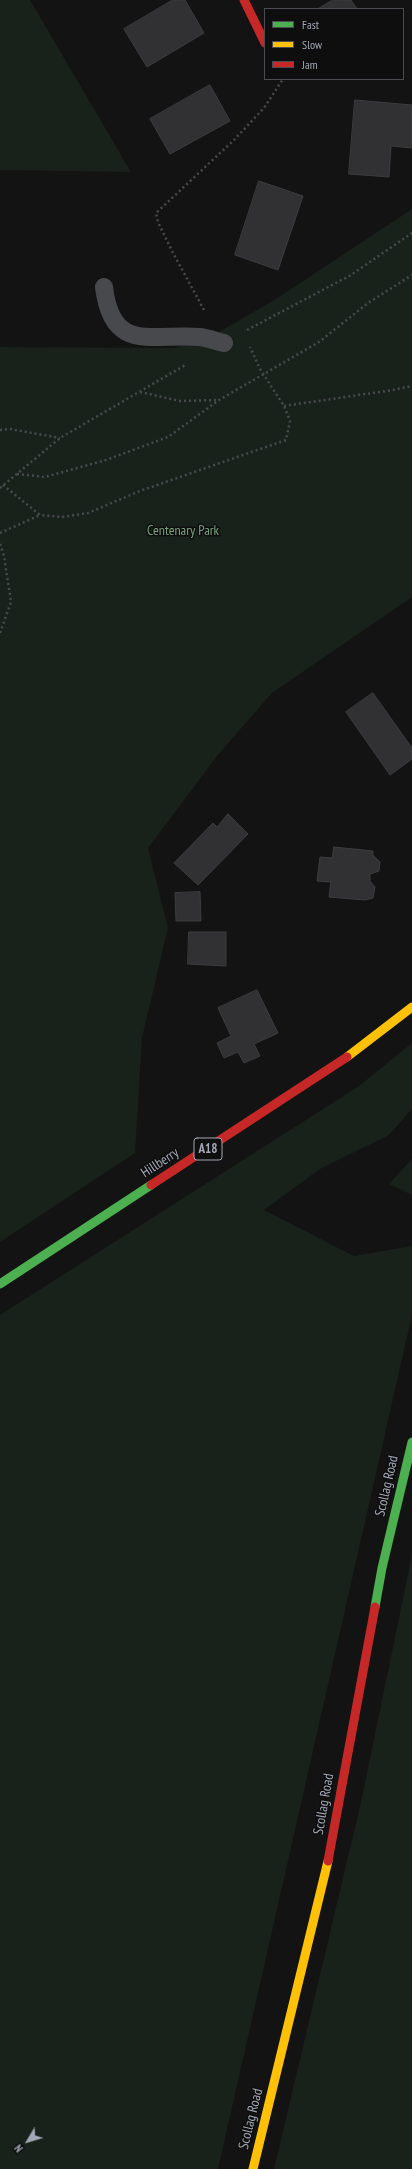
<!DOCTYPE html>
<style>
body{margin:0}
#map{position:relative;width:412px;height:2169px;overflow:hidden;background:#131313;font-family:"PT Sans Narrow",sans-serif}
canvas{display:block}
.legend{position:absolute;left:264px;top:8px;width:140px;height:72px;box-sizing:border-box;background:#0e0e0f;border:1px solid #4a4c52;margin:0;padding:5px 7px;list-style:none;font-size:12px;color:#a3a8b6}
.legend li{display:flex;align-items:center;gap:8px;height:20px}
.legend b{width:20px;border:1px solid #4a4c52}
.north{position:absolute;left:8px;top:2121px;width:40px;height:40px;-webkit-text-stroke:3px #0e0e0f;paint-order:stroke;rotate:232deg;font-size:11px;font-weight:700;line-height:16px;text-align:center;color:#a3a8b6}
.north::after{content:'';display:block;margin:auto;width:14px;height:18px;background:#a3a8b6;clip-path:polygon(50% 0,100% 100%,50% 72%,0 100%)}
</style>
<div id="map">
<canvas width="412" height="2169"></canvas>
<ul class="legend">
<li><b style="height:5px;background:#4caf50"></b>Fast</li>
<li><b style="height:5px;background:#ffc107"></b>Slow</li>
<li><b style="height:5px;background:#c62828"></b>Jam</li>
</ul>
<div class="north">N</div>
</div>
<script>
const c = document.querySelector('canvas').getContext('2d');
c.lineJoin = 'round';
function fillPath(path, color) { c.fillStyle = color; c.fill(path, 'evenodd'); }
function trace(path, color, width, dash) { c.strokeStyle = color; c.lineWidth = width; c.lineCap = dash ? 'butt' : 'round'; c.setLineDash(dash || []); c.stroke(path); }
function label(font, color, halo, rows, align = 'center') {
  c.font = font + ' "PT Sans Narrow",sans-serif'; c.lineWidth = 3; c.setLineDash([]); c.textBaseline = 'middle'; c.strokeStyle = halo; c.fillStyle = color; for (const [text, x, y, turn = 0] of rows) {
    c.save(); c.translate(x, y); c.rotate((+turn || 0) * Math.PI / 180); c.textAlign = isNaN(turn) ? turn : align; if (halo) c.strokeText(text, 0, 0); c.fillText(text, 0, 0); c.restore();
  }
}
const green = new Path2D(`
 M 0,0 L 30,0 L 131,172 L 0,170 Z
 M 412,209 L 412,597 L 272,693 L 217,756 L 148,848 L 168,928 L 142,1038 L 135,1153 L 0,1242 L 0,347 L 174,348 L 212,336 L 276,299 Z
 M 412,1043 L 412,1109 L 389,1135 L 320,1169 L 264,1210 L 354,1256 L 412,1246 L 412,1315 L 218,2169 L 0,2169 L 0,1315 L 359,1086 Z
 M 412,1159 L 412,1195 L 389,1184 Z
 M 412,1555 L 412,2169 L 274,2169 L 361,1802 Z`);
const building = new Path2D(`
 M 173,0 L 185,0 L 204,33 L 147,67 L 124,29 Z
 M 333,0 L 351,0 L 357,9 L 318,9 Z
 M 210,85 L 230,121 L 170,154 L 150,119 Z
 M 355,100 L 412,105 L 412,148 L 391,146 L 389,177 L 349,174 Z
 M 259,181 L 303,196 L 278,270 L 235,255 Z
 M 373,693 L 412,748 L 412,759 L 390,775 L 346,712 Z
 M 228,814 L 248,834 L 198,885 L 174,863 L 213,823 L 217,827 Z
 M 334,847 L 373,851 L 373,855 L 380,862 L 379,871 L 370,874 L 370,881 L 375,887 L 373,898 L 365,900 L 329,897 L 331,882 L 317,881 L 320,857 L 332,858 Z
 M 200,892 L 201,921 L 176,921 L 175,893 Z
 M 189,932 L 226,932 L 226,966 L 188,964 Z
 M 257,990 L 278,1033 L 254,1044 L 260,1056 L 244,1063 L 238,1052 L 224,1058 L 217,1043 L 231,1036 L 218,1008 Z`);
const path = new Path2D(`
 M 204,310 L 172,251 L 158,222 L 156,213 L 233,141 L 264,108 L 283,79
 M 247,330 L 351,275 L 412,233
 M 140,392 L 180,401 L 218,400
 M 284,406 L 393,390 L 412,386
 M 0,430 L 10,429 L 60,438
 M 17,474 L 45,477 L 106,460 L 168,437 L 219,400 L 319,342 L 368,303 L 412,275
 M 3,485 L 40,515 L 62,517 L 88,513 L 140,491 L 286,440 L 290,421 L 284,406 L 260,369 L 250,347
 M 0,488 L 60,438 L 187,364
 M 0,533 L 40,515
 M 0,544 L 4,556 L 11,602 L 0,633`);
const lane = new Path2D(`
 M 104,287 C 112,354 152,333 200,337 C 208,338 216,341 224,343`);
const fast = new Path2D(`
 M 0,1284 L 151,1185
 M 375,1607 L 382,1568 L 412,1442`);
const slow = new Path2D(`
 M 347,1057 L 412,1007
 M 253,2169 L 328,1861`);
const jam = new Path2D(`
 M 244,0 L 265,43
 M 151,1185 L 347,1057
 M 328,1861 L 375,1607`);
const shields = [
 [208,1149,28]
];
const shieldNames = [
 ["A18",208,1149]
];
const parkNames = [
 ["Centenary Park",183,531]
];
const streetNames = [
 ["Hillberry",160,1163,-33],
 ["Scollag Road",387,1486,-77],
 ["Scollag Road",324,1804,-80],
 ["Scollag Road",251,2119,-76]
];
fillPath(green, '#19211b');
fillPath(building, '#313133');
trace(building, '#3c3d40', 1);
trace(path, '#494a4e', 2.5, [2, 3]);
trace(lane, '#47494c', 18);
trace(fast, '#4caf50', 9);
trace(slow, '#ffc107', 9);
trace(jam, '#c62828', 9);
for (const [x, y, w] of shields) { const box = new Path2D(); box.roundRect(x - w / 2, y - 11, w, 22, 3); c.fillStyle = '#0e0e0f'; c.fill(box); trace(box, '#a3a8b6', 1); }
label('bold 13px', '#a3a8b6', null, shieldNames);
label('14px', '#78a37d', '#0e0e0f', parkNames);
label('14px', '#a3a8b6', '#0e0e0f', streetNames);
</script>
